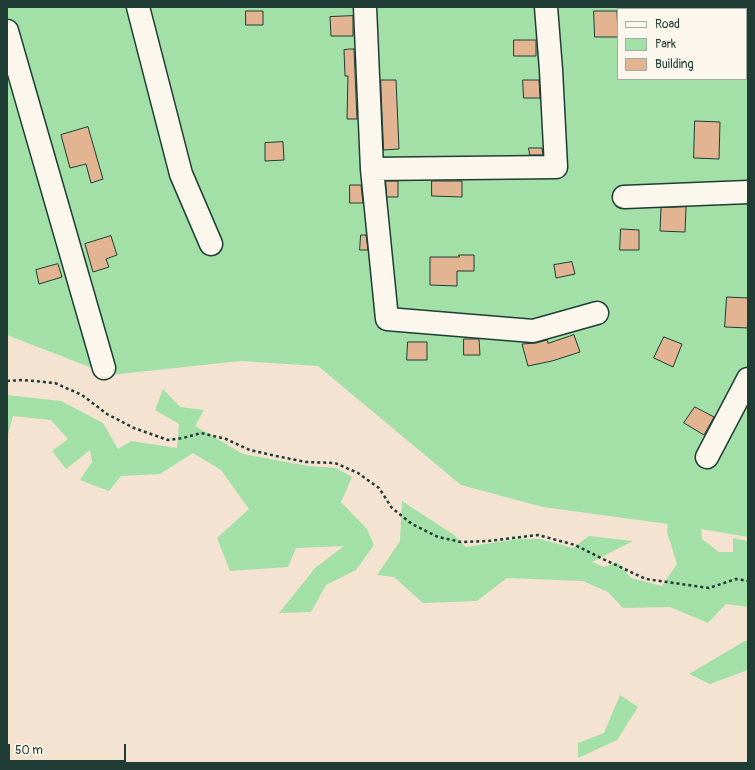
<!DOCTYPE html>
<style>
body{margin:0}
#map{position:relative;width:755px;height:770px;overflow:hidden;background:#f4e3d1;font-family:Pangolin,sans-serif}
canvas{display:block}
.frame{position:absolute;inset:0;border:8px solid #1f3d34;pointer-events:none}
.legend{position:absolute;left:617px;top:8px;width:130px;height:72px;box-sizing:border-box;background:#fbf7ec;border:1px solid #a3ada2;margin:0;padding:5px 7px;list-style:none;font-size:12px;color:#1f3d34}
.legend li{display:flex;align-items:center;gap:8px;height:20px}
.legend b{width:20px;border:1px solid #a3ada2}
.scale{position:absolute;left:8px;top:744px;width:118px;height:18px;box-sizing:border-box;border:2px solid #1f3d34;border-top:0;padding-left:5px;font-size:12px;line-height:14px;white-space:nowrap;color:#1f3d34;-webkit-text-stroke:3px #fbf7ec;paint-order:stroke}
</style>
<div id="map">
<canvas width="755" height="770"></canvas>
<div class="frame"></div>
<ul class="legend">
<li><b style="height:5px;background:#fbf7ec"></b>Road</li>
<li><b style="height:11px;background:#a3e0a7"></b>Park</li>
<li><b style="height:11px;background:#e2b492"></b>Building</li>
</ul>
<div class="scale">50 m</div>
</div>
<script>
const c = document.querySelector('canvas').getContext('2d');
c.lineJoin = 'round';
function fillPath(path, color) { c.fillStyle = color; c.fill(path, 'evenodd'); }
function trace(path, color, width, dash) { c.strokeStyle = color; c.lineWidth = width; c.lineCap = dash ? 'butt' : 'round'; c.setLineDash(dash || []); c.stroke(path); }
const green = new Path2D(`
 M 7,7 L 748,7 L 748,537 L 701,529 L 702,539 L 719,552 L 733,552 L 733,538 L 748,541 L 748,607 L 726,604 L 708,623 L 670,607 L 623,608 L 608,592 L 583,581 L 507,578 L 477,601 L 423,603 L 394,577 L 377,575 L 400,541 L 402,501 L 454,535 L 466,547 L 517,539 L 540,539 L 573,548 L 589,536 L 633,541 L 592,562 L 604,567 L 617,562 L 631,578 L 662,586 L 677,564 L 667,532 L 668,524 L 543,507 L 461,485 L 318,366 L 241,361 L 110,375 L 7,335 ZM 618,9 L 746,9 L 746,79 L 618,79 Z
 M 163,389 L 180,407 L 204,410 L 195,426 L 243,454 L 308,466 L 336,468 L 352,477 L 341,502 L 367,529 L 374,545 L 356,570 L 326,585 L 311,612 L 279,613 L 315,568 L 344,546 L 296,548 L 288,567 L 230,571 L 217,538 L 249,509 L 221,470 L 193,453 L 160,474 L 121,476 L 109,491 L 80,480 L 92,462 L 90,450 L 66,469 L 52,451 L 68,439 L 51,420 L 13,416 L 7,438 L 7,395 L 61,401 L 103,423 L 118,449 L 131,441 L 177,448 L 179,424 L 155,410 Z
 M 748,640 L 748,670 L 710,684 L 689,674 L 743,642 Z
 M 620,695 L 638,707 L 617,740 L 578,758 L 578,743 L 604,733 Z`);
const building = new Path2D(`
 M 246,11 L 263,11 L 263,25 L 246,25 Z
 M 594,11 L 617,11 L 618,37 L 595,37 Z
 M 353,16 L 353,36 L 331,36 L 330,17 Z
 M 514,40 L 536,40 L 536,56 L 514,56 Z
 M 350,49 L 354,49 L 357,119 L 347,119 L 348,76 L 345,76 L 344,50 Z
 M 381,80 L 396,80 L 399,149 L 384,150 Z
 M 523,80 L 539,80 L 540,98 L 524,98 Z
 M 695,121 L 720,122 L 719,159 L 694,158 Z
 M 88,127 L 103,179 L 91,183 L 86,164 L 70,168 L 61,135 Z
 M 283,142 L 284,160 L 265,161 L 265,143 Z
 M 529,148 L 542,148 L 543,155 L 530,155 Z
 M 386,181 L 398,181 L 398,197 L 387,197 Z
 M 432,181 L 462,181 L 462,197 L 432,196 Z
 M 350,185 L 361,185 L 363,203 L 350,203 Z
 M 686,207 L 685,232 L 660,231 L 661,208 Z
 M 621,229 L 639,230 L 639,250 L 620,250 Z
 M 361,235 L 366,235 L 368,250 L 360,250 Z
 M 111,236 L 117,255 L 106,259 L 109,267 L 93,272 L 85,244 Z
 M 459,255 L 474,255 L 474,271 L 457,271 L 457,286 L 430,285 L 430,257 L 459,257 Z
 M 572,262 L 575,274 L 556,278 L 554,265 Z
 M 58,264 L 62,277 L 39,284 L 36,270 Z
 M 727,297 L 748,298 L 748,328 L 725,327 Z
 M 574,335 L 580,352 L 552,361 L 528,366 L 522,344 L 536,343 L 547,340 L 548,343 Z
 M 664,337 L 682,344 L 673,367 L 654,358 Z
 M 464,339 L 479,339 L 480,355 L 464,355 Z
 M 408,342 L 427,342 L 427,360 L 407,360 Z
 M 695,407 L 714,417 L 704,435 L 684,423 Z`);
const path = new Path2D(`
 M 7,381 L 23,380 L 55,383 L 82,395 L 107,414 L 134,428 L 168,440 L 183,438 L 201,433 L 226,439 L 250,450 L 276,456 L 306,462 L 335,463 L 358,473 L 379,488 L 392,508 L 412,524 L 438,537 L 461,542 L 488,541 L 538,535 L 575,545 L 605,560 L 646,579 L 709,588 L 736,579 L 748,581`);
const minor = new Path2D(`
 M 138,7 L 181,174 L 211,244
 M 365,7 L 372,169 L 387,319 L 533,331 L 597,313
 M 7,31 L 104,368
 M 372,169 L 556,167 L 551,70 L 546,7
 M 624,197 L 748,192
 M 707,457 L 748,379`);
fillPath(green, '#a3e0a7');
fillPath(building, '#e2b492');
trace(building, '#1f3d34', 1);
trace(minor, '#1f3d34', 25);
trace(path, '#1f3d34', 2.5, [3, 3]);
trace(minor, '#fbf7ec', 22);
</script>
